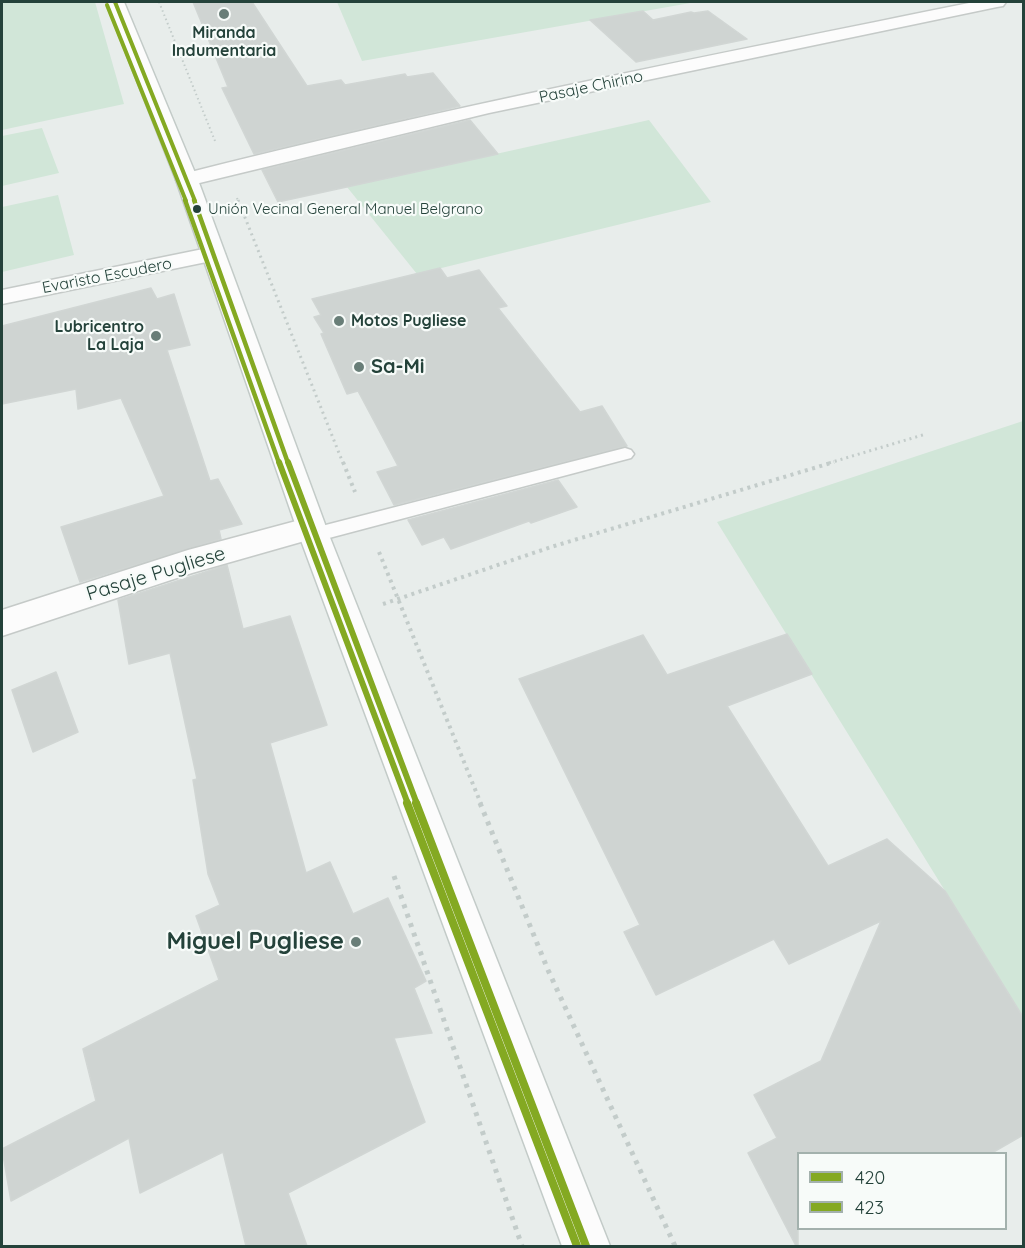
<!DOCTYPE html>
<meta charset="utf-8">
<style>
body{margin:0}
#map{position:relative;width:1025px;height:1248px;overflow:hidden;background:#e8edeb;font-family:Quicksand,sans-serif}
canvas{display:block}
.frame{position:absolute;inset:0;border:3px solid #24423a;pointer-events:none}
.legend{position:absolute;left:797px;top:1152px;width:210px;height:78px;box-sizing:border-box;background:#f7fbf9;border:2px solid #a3b1ad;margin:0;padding:8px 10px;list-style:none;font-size:18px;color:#24423a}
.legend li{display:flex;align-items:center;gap:12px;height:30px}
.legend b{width:30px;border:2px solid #a3b1ad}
</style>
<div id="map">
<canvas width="1025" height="1248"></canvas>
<div class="frame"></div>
<ul class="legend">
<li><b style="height:8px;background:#84a922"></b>420</li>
<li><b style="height:8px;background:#84a922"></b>423</li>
</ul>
</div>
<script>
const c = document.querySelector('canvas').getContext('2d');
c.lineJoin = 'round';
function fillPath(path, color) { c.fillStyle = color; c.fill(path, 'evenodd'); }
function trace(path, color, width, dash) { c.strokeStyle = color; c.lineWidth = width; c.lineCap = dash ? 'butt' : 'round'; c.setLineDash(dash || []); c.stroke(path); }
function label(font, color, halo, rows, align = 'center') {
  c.font = font + ' Quicksand,sans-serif'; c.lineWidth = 4.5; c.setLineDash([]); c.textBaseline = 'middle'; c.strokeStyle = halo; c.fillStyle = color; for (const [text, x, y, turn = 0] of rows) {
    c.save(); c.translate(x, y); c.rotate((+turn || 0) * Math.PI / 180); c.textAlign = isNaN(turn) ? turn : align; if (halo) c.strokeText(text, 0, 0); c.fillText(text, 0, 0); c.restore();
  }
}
const green = new Path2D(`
 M 2,2 L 95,2 L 124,104 L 2,130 Z
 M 337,2 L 696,2 L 362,61 Z
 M 649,120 L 711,202 L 417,274 L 347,187 Z
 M 42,128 L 59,173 L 2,186 L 2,136 Z
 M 58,195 L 74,255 L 2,272 L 2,207 Z
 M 1023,421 L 1023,1017 L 717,522 Z`);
const building = new Path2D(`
 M 193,2 L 252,2 L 307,86 L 341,80 L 345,85 L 405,74 L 407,77 L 433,73 L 460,106 L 254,154 L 222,88 L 228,87 Z
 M 643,11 L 653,20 L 691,12 L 694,13 L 708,11 L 747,39 L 636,62 L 590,20 Z
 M 470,120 L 498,154 L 278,202 L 262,170 Z
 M 440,268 L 447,278 L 479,270 L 507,306 L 498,308 L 580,412 L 602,406 L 627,446 L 394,505 L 377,472 L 398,466 L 358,391 L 347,394 L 321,334 L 324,333 L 314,317 L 321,315 L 312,299 Z
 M 151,288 L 157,299 L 174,294 L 190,345 L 167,350 L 210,481 L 218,479 L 242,524 L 219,530 L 221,539 L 80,582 L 61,527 L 164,496 L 121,398 L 78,409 L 76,389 L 2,404 L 2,326 Z
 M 558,480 L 577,507 L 531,523 L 529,521 L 451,549 L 444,537 L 422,545 L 408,520 Z
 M 227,565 L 243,629 L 290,616 L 327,725 L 270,743 L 306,873 L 330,862 L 353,914 L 388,898 L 426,981 L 414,988 L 432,1033 L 394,1038 L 425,1122 L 288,1193 L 307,1246 L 246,1246 L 223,1152 L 140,1193 L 129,1138 L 11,1201 L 2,1149 L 96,1101 L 83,1049 L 219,980 L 196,916 L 220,905 L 208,874 L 193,780 L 197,779 L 170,653 L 129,664 L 118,600 Z
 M 787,634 L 812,674 L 727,706 L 828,866 L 887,839 L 945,891 L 1023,1017 L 1023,1135 L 990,1154 L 798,1154 L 798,1246 L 796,1246 L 748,1153 L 777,1138 L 754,1095 L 821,1061 L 881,921 L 789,964 L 774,939 L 656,995 L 624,932 L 640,925 L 519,679 L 643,635 L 667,675 Z
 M 56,672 L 78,732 L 33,752 L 12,690 Z`);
const pathFar3 = new Path2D(`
 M 159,2 L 215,141
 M 237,198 L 238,201`);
const pathFar2 = new Path2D(`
 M 238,200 L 343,463
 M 829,463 L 926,434`);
const pathFar1 = new Path2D(`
 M 343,462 L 355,492
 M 379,552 L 481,804
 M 383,604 L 551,547 L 834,462`);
const path = new Path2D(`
 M 480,803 L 548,970 L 675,1246
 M 394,876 L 522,1246`);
const service = new Path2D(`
 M 625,448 L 631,450 L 634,454 L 631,458 L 314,542 L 307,540 L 304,535 L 307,530 L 314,528 Z`);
const minor = new Path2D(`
 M 974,2 L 1006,2 L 1003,6 L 997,7 L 489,113 L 187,186 L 179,185 L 176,180 L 179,175 C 442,108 708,56 974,2 Z
 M 213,247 L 221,249 L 225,254 L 221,259 L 2,304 L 2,290 Z
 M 311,517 L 322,520 L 326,528 L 322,536 L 192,573 L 2,636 L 2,610 L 188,550 Z`);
const secondary = new Path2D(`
 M 106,2 L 124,2 L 198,180 L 329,535 L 610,1246 L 562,1246 L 299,535 L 176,180 Z`);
const bus1Far3 = new Path2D(`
 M 115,2 L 195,201`);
const bus1Far2 = new Path2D(`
 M 194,200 L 288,463`);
const bus1Far1 = new Path2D(`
 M 288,462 L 417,804`);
const bus1 = new Path2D(`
 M 416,803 L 586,1246`);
const bus2Far3 = new Path2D(`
 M 107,5 L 186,201`);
const bus2Far2 = new Path2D(`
 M 185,200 L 279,463`);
const bus2Far1 = new Path2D(`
 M 279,462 L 408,804`);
const bus2 = new Path2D(`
 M 407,803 L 577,1246`);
const markers = [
 [224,14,6,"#697e78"],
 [197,209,5,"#24423a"],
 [339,321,6,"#697e78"],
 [156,336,6,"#697e78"],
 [359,367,6,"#697e78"],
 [356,942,6,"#697e78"]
];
const farBusnames = [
 ["Unión Vecinal General Manuel Belgrano",208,209]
];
const farPoinames = [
 ["Miranda",224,33],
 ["Indumentaria",224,51],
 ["Motos Pugliese",351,321,"left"],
 ["Lubricentro",144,327,"right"],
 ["La Laja",144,345,"right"]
];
const farStreetnames = [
 ["Pasaje Chirino",591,87,-12],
 ["Evaristo Escudero",107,276,-11]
];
const poiNames = [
 ["Sa-Mi",371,367]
];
const streetNames = [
 ["Pasaje Pugliese",156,574,-17]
];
const nearPoinames = [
 ["Miguel Pugliese",344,942]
];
fillPath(green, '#d1e6d8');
fillPath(building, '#cfd4d2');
trace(building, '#d1d6d4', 1.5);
trace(service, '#c5cac8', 3);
trace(minor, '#c5cac8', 3);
trace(secondary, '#c3cbc8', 3);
trace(pathFar3, '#c3ccca', 2, [1.5, 3]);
trace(pathFar2, '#c3ccca', 3, [2, 4]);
trace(pathFar1, '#c3ccca', 4, [3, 4.5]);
trace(path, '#c3ccca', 5, [4, 6]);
fillPath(service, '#fcfcfc');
fillPath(minor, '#fcfcfc');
fillPath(secondary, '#fcfcfc');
trace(bus1Far3, '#84a922', 4);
trace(bus1Far2, '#84a922', 4.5);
trace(bus1Far1, '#84a922', 6);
trace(bus1, '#84a922', 8);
trace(bus2Far3, '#84a922', 4);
trace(bus2Far2, '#84a922', 4.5);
trace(bus2Far1, '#84a922', 6);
trace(bus2, '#84a922', 8);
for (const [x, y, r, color] of markers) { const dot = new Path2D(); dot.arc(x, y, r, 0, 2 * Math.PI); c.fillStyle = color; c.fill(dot); trace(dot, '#f7fbf9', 2); }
label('15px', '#24423a', '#f7fbf9', farBusnames, 'left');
label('bold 16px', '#24423a', '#f7fbf9', farPoinames);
label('16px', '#24423a', '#f7fbf9', farStreetnames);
label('bold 20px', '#24423a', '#f7fbf9', poiNames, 'left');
label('20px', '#24423a', '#f7fbf9', streetNames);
label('bold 24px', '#24423a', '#f7fbf9', nearPoinames, 'right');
</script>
